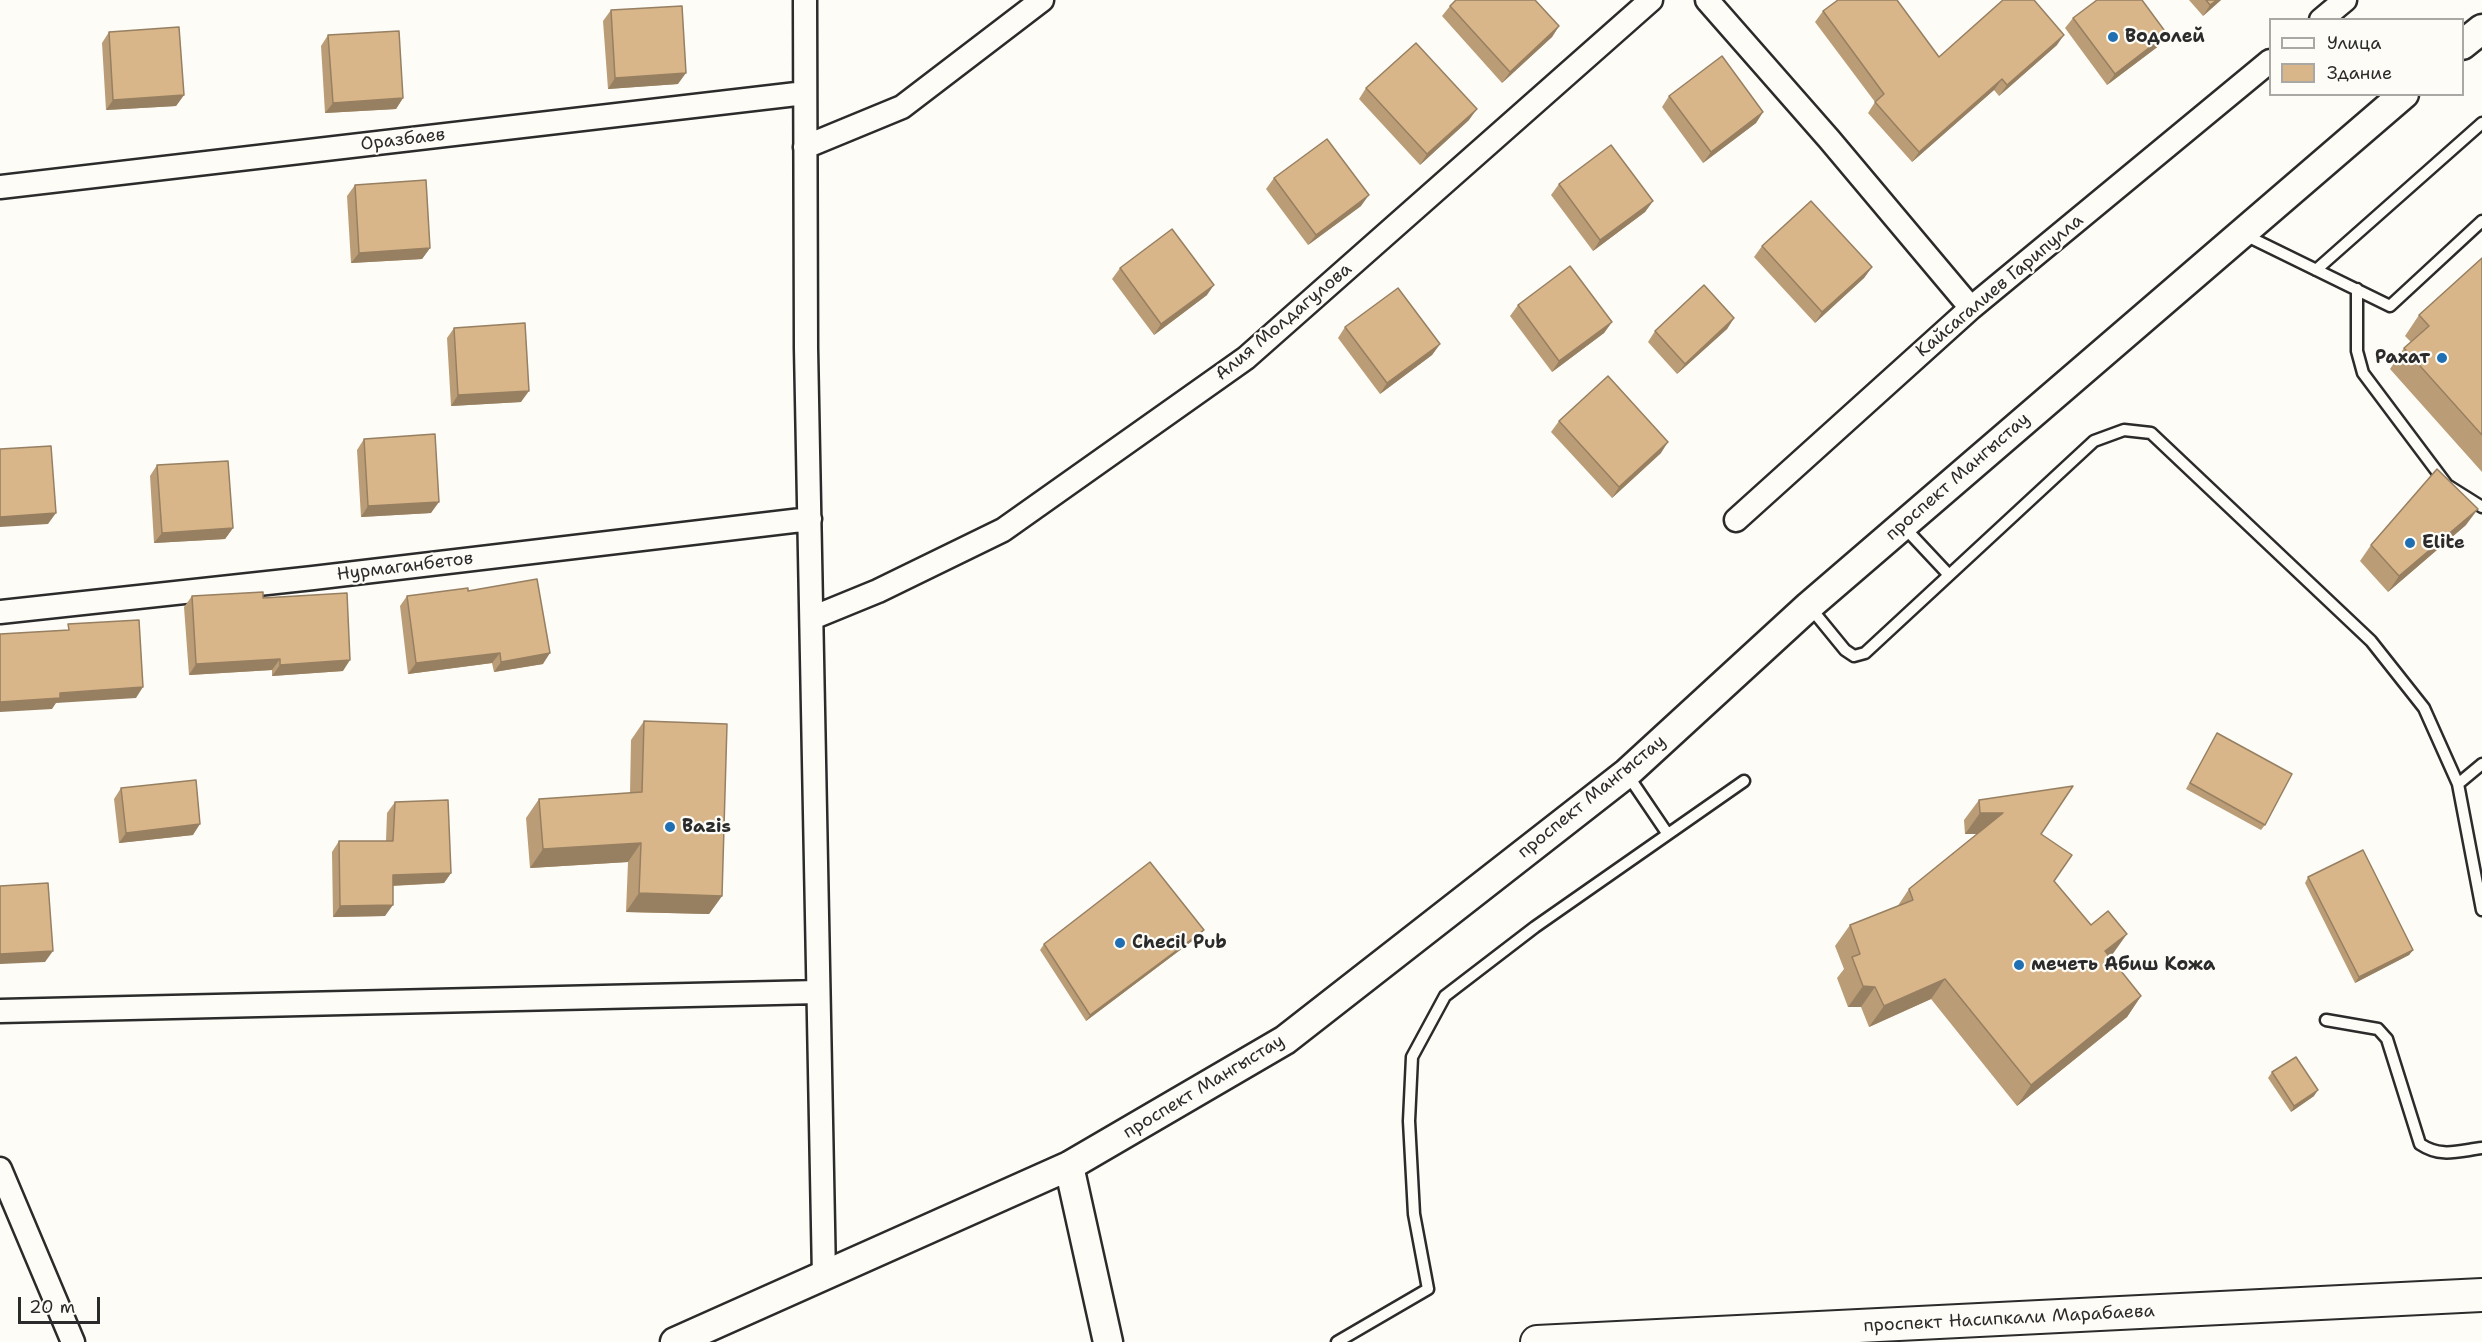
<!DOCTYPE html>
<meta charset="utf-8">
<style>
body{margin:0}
#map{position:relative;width:2482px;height:1342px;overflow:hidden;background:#fdfcf7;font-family:"Shantell Sans",sans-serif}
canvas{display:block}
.legend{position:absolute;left:2269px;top:18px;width:195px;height:78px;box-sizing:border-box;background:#fdfcf7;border:2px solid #a9a8a5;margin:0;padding:8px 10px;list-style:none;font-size:18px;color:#2b2b2b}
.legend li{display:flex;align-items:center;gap:12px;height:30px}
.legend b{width:30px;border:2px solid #a9a8a5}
.scale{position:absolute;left:18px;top:1297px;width:82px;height:27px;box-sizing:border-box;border:3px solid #2b2b2b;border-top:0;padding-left:8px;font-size:18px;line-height:21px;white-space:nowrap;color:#2b2b2b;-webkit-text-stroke:4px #fdfcf7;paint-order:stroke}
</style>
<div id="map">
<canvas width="2482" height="1342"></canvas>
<ul class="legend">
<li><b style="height:8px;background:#fdfcf7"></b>Улица</li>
<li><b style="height:16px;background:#d8b68a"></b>Здание</li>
</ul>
<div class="scale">20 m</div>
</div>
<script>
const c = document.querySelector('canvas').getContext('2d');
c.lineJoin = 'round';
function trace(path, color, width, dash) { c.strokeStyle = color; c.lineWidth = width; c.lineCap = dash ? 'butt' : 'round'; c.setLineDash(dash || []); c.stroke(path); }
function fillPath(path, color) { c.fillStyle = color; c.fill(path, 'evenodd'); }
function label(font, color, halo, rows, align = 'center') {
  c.font = font + ' "Shantell Sans",sans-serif'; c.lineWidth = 4.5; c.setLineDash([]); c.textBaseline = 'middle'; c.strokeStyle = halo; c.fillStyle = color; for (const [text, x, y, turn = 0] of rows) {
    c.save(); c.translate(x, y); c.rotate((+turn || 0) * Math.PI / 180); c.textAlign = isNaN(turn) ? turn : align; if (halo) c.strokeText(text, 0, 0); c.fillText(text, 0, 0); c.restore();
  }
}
const service = new Path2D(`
 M 2245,235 L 2390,306 L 2482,221
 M 2316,270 L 2482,123
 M 2357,289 L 2357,351 L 2363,373 L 2447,485 L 2482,507
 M 1904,527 L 1949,575
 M 1809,606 L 1845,650 L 1854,656 L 1865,653 L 2094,441 L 2124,430 L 2151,433 L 2371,641 L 2424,708 L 2458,784 L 2482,910
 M 1627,774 L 1667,833
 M 2458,784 L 2482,764
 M 2326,1020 L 2378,1029 L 2387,1039 L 2420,1144 C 2441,1158 2458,1151 2482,1148
 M 1337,1342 L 1428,1289 L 1414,1214 L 1409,1121 L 1412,1057 L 1445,996 L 1535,927 L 1744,781`);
const minor = new Path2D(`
 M 805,0 L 806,348 L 824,1276
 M 1707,0 L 1829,139 L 1971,308
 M 2321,20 L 2345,0
 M 805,147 L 902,107 L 1042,0
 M 0,187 L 805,93
 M 1736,520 L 1971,308 L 2270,61
 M 0,612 L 313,578 L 810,519
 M 812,618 L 878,591 L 1003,530 L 1246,358 L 1651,0
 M 0,1011 L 818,992
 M 0,1169 L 73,1342`);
const tertiary = new Path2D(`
 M 2462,45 L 2482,29
 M 1069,1166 L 1108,1342
 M 675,1342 L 1069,1166 L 1285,1040 L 1627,773 L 1809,606 L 2404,94`);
const secondary = new Path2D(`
 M 1537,1342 L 2482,1295`);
const wall = new Path2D(`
 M 2189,0 L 2221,0 L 2203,16 Z
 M 1450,6 L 1559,26 L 1552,37 L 1502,83 L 1442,16 Z
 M 611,10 L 678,84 L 608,89 L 603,21 Z
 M 1823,11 L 1939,57 L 2057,45 L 1999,96 L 1994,90 L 1912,162 L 1868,113 L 1875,102 L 1815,22 Z
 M 2073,18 L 2167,34 L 2160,45 L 2107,85 L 2065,28 Z
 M 109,32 L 184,95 L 176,106 L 106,110 L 102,43 Z
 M 328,35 L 403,98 L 396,109 L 325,113 L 321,46 Z
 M 1366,88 L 1469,120 L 1420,165 L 1359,99 Z
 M 1669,96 L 1763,112 L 1756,123 L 1703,163 L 1662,107 Z
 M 1274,178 L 1361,206 L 1308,245 L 1266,189 Z
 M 1559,184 L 1653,201 L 1645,212 L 1593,251 L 1551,195 Z
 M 355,185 L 430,248 L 422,259 L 351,263 L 347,196 Z
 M 1762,246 L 1872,267 L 1864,278 L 1815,323 L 1754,257 Z
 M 2482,258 L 2482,472 L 2390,369 L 2404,348 L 2411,342 L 2405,336 L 2419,315 Z
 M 1120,268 L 1207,295 L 1154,335 L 1112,279 Z
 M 1518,305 L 1612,322 L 1604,333 L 1552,372 L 1510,316 Z
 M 1734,318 L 1727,329 L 1677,374 L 1648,342 L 1655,331 Z
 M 1345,327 L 1440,344 L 1432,355 L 1380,394 L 1338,338 Z
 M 454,328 L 521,402 L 451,406 L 447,338 Z
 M 1559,421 L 1661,453 L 1612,498 L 1551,432 Z
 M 364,439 L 431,513 L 361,517 L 357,450 Z
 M 157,465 L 233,528 L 225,539 L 154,543 L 150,476 Z
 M 2466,525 L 2388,592 L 2360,561 L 2371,545 Z
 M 468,591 L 543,664 L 494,672 L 492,663 L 408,674 L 400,606 L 407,596 Z
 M 192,596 L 263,598 L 343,671 L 272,676 L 272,670 L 189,675 L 184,607 Z
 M 644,721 L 722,896 L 709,914 L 626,912 L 628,862 L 530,868 L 526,818 L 539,799 L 630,793 L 631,740 Z
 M 2217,733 L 2265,825 L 2261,830 L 2186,789 Z
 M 121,788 L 193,835 L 119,843 L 114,799 Z
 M 1979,800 L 2041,834 L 2054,881 L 2112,955 L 2110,957 L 2141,996 L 2127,1017 L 2017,1106 L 1931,999 L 1869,1027 L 1861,1007 L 1848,1007 L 1837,978 L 1844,969 L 1835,946 L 1850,925 L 1897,907 L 1909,889 L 1977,834 L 1965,834 L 1964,820 Z
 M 395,802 L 451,873 L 444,883 L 393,886 L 385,916 L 333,917 L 332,852 L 339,841 L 386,841 L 387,813 Z
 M 2308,877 L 2413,950 L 2409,955 L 2355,983 L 2305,883 Z
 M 1200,935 L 1086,1021 L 1040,950 L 1044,944 Z
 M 2272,1072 L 2314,1096 L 2291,1112 L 2268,1078 Z`);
const shadedWall = new Path2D(`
 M 2217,0 L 2221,0 L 2203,16 L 2210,5 Z
 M 1559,26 L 1552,37 L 1502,83 L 1510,72 Z
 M 2167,34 L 2160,45 L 2107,85 L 2115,74 Z
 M 2064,35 L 2057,45 L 1999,96 L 2007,85 Z
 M 686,73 L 678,84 L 608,89 L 615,78 Z
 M 2002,79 L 1994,90 L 1912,162 L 1919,152 Z
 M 184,95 L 176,106 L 106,110 L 113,100 Z
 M 403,98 L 396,109 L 325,113 L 333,103 Z
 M 1477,109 L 1469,120 L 1420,165 L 1427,154 Z
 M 1763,112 L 1756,123 L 1703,163 L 1711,152 Z
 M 1369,195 L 1361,206 L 1308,245 L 1316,235 Z
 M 1653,201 L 1645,212 L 1593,251 L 1600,240 Z
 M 430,248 L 422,259 L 351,263 L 359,253 Z
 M 1872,267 L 1864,278 L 1815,323 L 1822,312 Z
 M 1214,285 L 1207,295 L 1154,335 L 1161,324 Z
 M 1734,318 L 1727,329 L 1677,374 L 1685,364 Z
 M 1612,322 L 1604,333 L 1552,372 L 1559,361 Z
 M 1440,344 L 1432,355 L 1380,394 L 1387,383 Z
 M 529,391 L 521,402 L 451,406 L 458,395 Z
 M 1668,442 L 1661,453 L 1612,498 L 1619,487 Z
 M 439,502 L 431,513 L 361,517 L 368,506 Z
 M 2478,509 L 2466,525 L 2388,592 L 2399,576 Z
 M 56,513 L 48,524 L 0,527 L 0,517 Z
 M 233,528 L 225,539 L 154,543 L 162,533 Z
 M 500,653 L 492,663 L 408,674 L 416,663 Z
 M 550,653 L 543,664 L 494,672 L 501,662 Z
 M 280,659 L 272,670 L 189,675 L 196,664 Z
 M 350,660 L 343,671 L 272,676 L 280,665 Z
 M 143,687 L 136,698 L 56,703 L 52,709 L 0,712 L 0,702 L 60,693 Z
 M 1980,813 L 2003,813 L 1988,834 L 1965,834 Z
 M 200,824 L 193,835 L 119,843 L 126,833 Z
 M 641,843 L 628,862 L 530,868 L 543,849 Z
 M 451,873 L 444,883 L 385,886 L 393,875 Z
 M 639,893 L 722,896 L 709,914 L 626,912 Z
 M 393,905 L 385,916 L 333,917 L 340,906 Z
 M 1204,930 L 1200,935 L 1086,1021 L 1090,1015 Z
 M 2127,934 L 2112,955 L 2091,972 L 2105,951 Z
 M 2413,950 L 2409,955 L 2355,983 L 2359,977 Z
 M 53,951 L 45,962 L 0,964 L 0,954 Z
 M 1945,979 L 1931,999 L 1869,1027 L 1884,1006 Z
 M 1863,986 L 1875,987 L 1861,1007 L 1848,1007 Z
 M 2141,996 L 2127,1017 L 2017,1106 L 2031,1085 Z
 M 2318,1090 L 2314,1096 L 2291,1112 L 2294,1106 Z`);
const building = new Path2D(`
 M 1456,0 L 1535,0 L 1559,26 L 1510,72 L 1450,6 Z
 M 1838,0 L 1897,0 L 1939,57 L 2003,0 L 2034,0 L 2064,35 L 2007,85 L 2002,79 L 1919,152 L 1875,102 L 1884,94 L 1823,11 Z
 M 2097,0 L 2142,0 L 2167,34 L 2115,74 L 2073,18 Z
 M 2206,0 L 2217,0 L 2210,5 Z
 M 682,6 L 686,73 L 615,78 L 611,10 Z
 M 179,27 L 184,95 L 113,100 L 109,32 Z
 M 399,31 L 403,98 L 333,103 L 328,35 Z
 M 1416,43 L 1477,109 L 1427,154 L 1366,88 Z
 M 1722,56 L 1763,112 L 1711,152 L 1669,96 Z
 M 1327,139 L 1369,195 L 1316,235 L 1274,178 Z
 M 1611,145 L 1653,201 L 1600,240 L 1559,184 Z
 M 426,180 L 430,248 L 359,253 L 355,185 Z
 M 1811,201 L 1872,267 L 1822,312 L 1762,246 Z
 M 1172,229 L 1214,285 L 1161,324 L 1120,268 Z
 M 2482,258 L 2482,435 L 2404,348 L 2429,326 L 2419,315 Z
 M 1570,266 L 1612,322 L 1559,361 L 1518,305 Z
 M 1704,285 L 1734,318 L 1685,364 L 1655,331 Z
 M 1398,288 L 1440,344 L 1387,383 L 1345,327 Z
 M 525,323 L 529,391 L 458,395 L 454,328 Z
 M 1608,376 L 1668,442 L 1619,487 L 1559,421 Z
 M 435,434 L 439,502 L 368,506 L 364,439 Z
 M 51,446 L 56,513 L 0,517 L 0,449 Z
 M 228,461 L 233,528 L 162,533 L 157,465 Z
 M 2437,469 L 2478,509 L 2399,576 L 2371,545 Z
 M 537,579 L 550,653 L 501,662 L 500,653 L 416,663 L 407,596 L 468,588 L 468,591 Z
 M 263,592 L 263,598 L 347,593 L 350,660 L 280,665 L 280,659 L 196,664 L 192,596 Z
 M 139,620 L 143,687 L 60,693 L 60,698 L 0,702 L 0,634 L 69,630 L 68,624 Z
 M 644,721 L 727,724 L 722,896 L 639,893 L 641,843 L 543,849 L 539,799 L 642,792 Z
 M 2217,733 L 2292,774 L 2265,825 L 2190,783 Z
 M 196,780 L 200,824 L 126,833 L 121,788 Z
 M 2073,786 L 2041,834 L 2072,855 L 2054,881 L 2091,925 L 2108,911 L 2127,934 L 2105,951 L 2141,996 L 2031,1085 L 1945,979 L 1884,1006 L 1875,987 L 1863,986 L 1852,957 L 1860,954 L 1850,925 L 1913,900 L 1909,889 L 2003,813 L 1980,813 L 1979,800 Z
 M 448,800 L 451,873 L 393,875 L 393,905 L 340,906 L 339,841 L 393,841 L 395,802 Z
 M 2363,850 L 2413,950 L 2359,977 L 2308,877 Z
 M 1150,862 L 1204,930 L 1090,1015 L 1044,944 Z
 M 48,883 L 53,951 L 0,954 L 0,886 Z
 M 2296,1057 L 2318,1090 L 2294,1106 L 2272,1072 Z`);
const markers = [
 [2113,37,6,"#1f6fb2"],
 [2442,358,6,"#1f6fb2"],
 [2410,543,6,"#1f6fb2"],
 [670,827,6,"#1f6fb2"],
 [1120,943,6,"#1f6fb2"],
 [2019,965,6,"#1f6fb2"]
];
const poiNames = [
 ["Водолей",2125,37],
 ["Рахат",2430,358,"right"],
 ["Elite",2422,543],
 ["Bazis",682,827],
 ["Checil Pub",1132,943],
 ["мечеть Абиш Кожа",2031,965]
];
const streetNames = [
 ["Оразбаев",403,140,-7],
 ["Кайсагалиев Гарипулла",2000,286,-40],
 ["Алия Молдагулова",1284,322,-40],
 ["проспект Мангыстау",1958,477,-41],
 ["Нурмаганбетов",405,567,-7],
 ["проспект Мангыстау",1592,797,-39],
 ["проспект Мангыстау",1204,1087,-31],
 ["проспект Насипкали Марабаева",2009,1319,-3]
];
trace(service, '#2b2b2b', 15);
trace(minor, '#2b2b2b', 27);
trace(tertiary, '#2b2b2b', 33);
trace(secondary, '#2b2b2b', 36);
trace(service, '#fdfcf7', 10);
trace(minor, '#fdfcf7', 22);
trace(tertiary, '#fdfcf7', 28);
trace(secondary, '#fdfcf7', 32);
fillPath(wall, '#ba9d77');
fillPath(shadedWall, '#977f61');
fillPath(building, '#d8b68a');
trace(building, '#977f61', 1.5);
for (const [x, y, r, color] of markers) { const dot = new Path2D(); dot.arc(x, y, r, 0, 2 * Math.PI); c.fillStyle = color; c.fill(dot); trace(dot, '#fdfcf7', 2); }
label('bold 18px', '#2b2b2b', '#fdfcf7', poiNames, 'left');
label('18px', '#2b2b2b', '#fdfcf7', streetNames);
</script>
